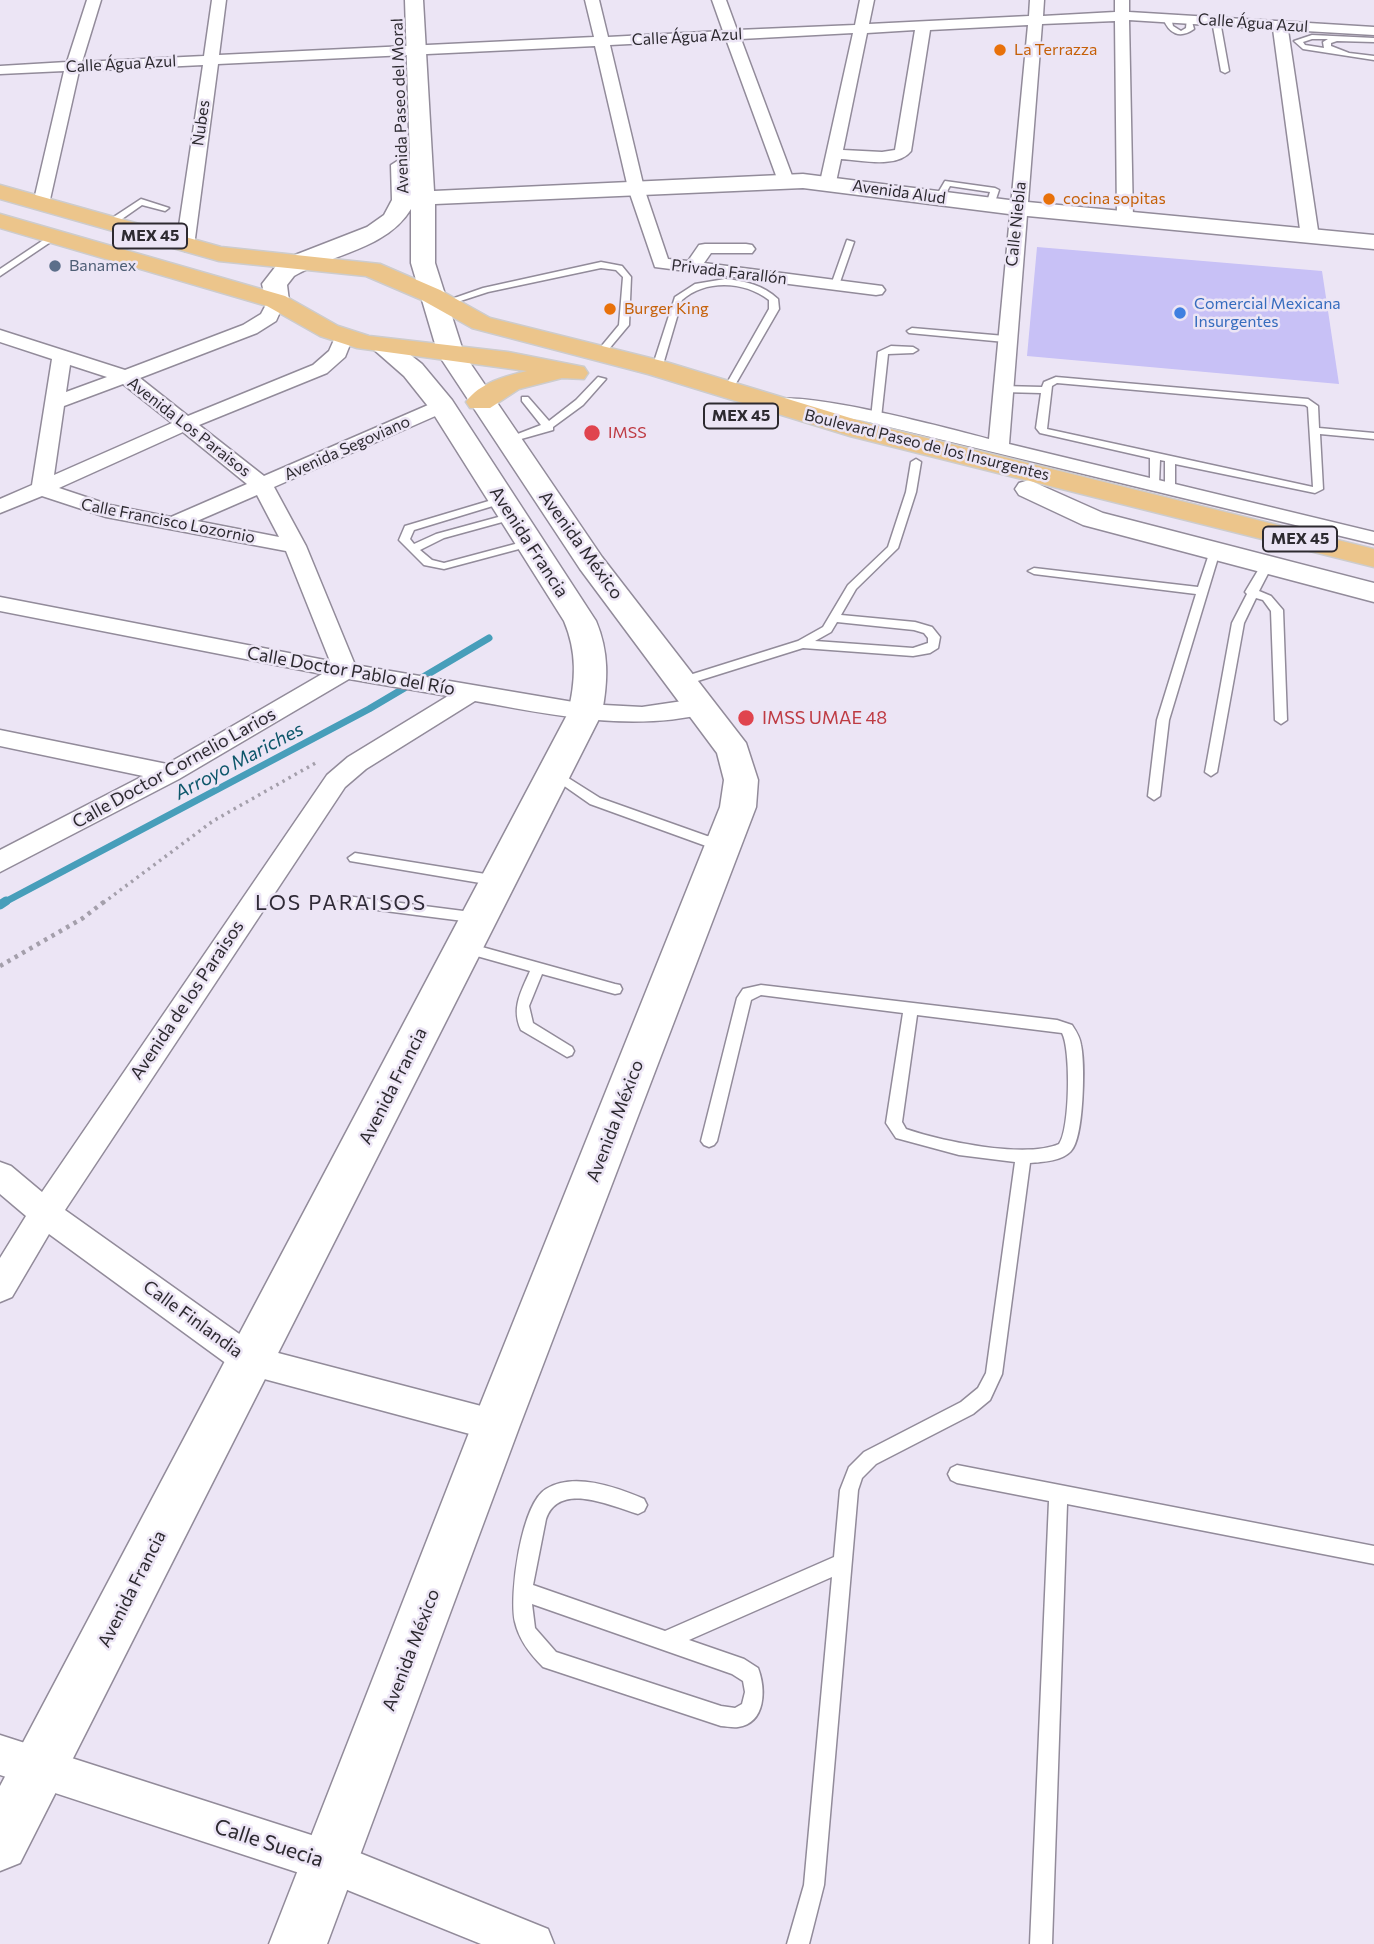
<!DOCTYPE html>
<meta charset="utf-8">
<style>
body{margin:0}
canvas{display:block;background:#ece5f5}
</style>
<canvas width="1374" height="1944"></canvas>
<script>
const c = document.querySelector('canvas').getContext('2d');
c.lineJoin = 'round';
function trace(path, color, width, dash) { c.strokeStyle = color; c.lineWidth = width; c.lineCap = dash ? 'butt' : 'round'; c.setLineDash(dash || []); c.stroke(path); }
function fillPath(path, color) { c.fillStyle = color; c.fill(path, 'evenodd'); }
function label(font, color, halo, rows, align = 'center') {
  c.font = font + ' Commissioner,sans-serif'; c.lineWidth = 5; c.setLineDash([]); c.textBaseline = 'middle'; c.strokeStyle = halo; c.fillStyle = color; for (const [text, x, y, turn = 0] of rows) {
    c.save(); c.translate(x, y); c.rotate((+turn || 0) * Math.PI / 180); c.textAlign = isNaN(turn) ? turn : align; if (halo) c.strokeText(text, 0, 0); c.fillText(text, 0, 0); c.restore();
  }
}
const streamFar1 = new Path2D(`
 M 3,903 L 369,709 L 489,638`);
const stream = new Path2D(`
 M 0,905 L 6,901`);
const building = new Path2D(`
 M 1037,247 L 1322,271 L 1339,384 L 1027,356 Z`);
const pathFar1 = new Path2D(`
 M 103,903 L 213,821 L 319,761`);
const path = new Path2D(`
 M 0,966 L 83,918 L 105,901`);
const lane = new Path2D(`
 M 1167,16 L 1171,18 L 1173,26 L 1181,31 L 1186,28 L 1187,18 L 1191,18 L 1194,29 C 1180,39 1169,34 1163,18 Z
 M 1216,19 L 1220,21 L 1229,71 L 1225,73 L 1221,71 L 1212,21 Z
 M 1312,35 L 1374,38 L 1374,42 L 1337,41 L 1331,43 L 1331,46 L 1349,53 L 1374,56 L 1374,60 L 1303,49 L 1294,41 ZM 1312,39 L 1328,39 L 1323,42 L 1324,48 L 1305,45 L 1303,42 Z
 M 945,181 L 995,188 L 999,190 L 994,205 L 990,208 L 986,205 L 990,192 L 950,186 L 942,200 L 936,200 L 935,198 Z
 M 141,199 L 169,208 L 165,211 L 142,205 L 112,226 L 106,226 L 106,222 Z
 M 51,235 L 58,237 L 0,276 L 0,269 Z
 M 847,240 L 854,242 L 839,285 L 832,287 L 831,285 Z
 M 601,262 L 622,266 L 631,277 L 629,325 L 603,356 L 595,354 L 619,325 L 623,277 L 616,270 L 601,268 L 488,292 L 445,306 L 440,303 L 483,288 Z
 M 725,279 C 745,281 763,285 778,299 L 779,309 L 731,392 L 723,390 L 769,309 L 769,300 C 744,281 706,279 682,300 L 662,368 L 654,370 L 652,368 L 675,297 L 695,284 Z
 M 912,328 L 1005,336 L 1010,339 L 1005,342 L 909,333 L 907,331 Z
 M 891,346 L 913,347 L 918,350 L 913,353 L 888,354 L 881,418 L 876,421 L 871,418 L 878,352 Z
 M 598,377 L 606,379 L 583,405 L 553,427 L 553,430 L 507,443 L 502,440 L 541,425 L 522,401 L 522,397 L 528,397 L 549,421 L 576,400 Z
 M 1056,377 L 1308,399 L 1318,406 L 1319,428 L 1374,433 L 1374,439 L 1320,434 L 1323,489 L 1315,493 L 1175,464 L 1175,488 L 1170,491 L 1165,488 L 1165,461 L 1160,460 L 1159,484 L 1158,486 L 1150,486 L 1150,458 L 1040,433 L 1036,428 L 1041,393 L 1002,392 L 997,389 L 1002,386 L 1042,387 L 1044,382 ZM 1057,383 L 1305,405 L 1308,407 L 1313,487 L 1047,429 L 1052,386 Z
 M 916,459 L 921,462 L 916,492 L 898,548 L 856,589 L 841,615 L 915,622 L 932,627 L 940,637 L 938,648 L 930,653 L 913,656 L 803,648 L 688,684 L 680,684 L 680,678 L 798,641 L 823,627 L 848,585 L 888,547 L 906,492 L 911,462 ZM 837,622 L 914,630 L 924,633 L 928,638 L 928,643 L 913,648 L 815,641 L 831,632 Z
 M 502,497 L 507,500 L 506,502 L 414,530 L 410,539 L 414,544 L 436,534 L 513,513 L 517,514 L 517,518 L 444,538 L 420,550 L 432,560 L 444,563 L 530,540 L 535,543 L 534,545 L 444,569 L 424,565 L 399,540 L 405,526 Z
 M 1215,548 L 1220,551 L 1169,720 L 1160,796 L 1154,800 L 1148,796 L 1157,720 L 1196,594 L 1034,574 L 1028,571 L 1034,568 L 1198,587 L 1210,551 Z
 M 1267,561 L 1273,564 L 1259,591 L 1271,596 L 1283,610 L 1287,720 L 1281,724 L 1275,720 L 1271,611 L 1263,600 L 1256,598 L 1244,623 L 1217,772 L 1211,776 L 1205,772 L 1232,623 L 1247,594 L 1245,592 L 1263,562 Z
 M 554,769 L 600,798 L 707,836 L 728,839 L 730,842 L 723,847 L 706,846 L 590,804 L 550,776 L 548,773 L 550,770 Z
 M 355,853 L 498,876 L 505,881 L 498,886 L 350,861 L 348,858 Z
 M 346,896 L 479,913 L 486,918 L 479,923 L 346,906 L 339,901 Z
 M 464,942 L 615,984 L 620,985 L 622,989 L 620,993 L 615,994 L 542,974 L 529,1006 L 533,1023 L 572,1047 L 574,1051 L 572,1055 L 567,1057 L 521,1030 C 511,1008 521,992 530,971 L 459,951 L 457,947 L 459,943 Z
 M 761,985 L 1057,1020 L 1072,1025 C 1076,1031 1080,1037 1081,1045 C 1085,1063 1084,1138 1071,1151 C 1062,1161 1043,1162 1030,1163 L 1002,1374 L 990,1400 L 973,1414 L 876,1464 L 862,1478 L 858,1490 L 824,1885 L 809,1944 L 787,1944 L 804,1885 L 832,1577 L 689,1640 L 744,1659 L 758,1668 C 766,1689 766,1723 738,1727 C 733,1728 726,1726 721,1726 L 543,1667 C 530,1654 519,1640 515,1622 C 509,1595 521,1504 546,1489 C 574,1472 616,1487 644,1499 L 647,1505 L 644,1511 L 638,1514 C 611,1506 559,1481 546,1519 L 533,1585 L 665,1631 L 834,1557 L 840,1490 L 849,1467 L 864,1452 L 961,1402 L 978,1388 L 986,1373 L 1015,1162 L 959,1155 L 896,1138 L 886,1123 L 903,1013 L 761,995 L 751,1000 L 717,1141 L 714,1145 L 709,1147 L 704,1145 L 701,1141 L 737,998 L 743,989 ZM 917,1015 L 1062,1033 C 1071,1049 1070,1130 1059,1144 C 1025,1159 941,1141 906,1129 L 902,1122 ZM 532,1604 L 732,1674 L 743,1681 L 745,1692 L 742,1704 L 735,1708 L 721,1706 L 556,1652 L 535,1628 Z
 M 957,1465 L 1374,1546 L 1374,1564 L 1067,1504 L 1052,1944 L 1030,1944 L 1049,1501 L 957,1483 L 951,1480 L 948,1474 L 951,1468 Z`);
const street = new Path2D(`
 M 87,0 L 101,0 L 82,62 L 204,56 L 212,0 L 226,0 L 219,55 L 594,37 L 585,0 L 599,0 L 608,37 L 723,31 L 712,0 L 726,0 L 737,30 L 855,25 L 860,0 L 874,0 L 869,24 L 1029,16 L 1030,0 L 1044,0 L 1043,16 L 1115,12 L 1115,0 L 1129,0 L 1129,12 L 1374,27 L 1374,35 L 1288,30 L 1319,237 L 1310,242 L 1301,237 L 1273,29 L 1129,20 L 1133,219 L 1125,224 L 1117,219 L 1115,21 L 1042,24 L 1009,444 L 1374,532 L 1374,544 L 860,420 C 845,417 768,410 763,404 C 779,382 957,431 989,439 L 1028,25 L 930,30 L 911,151 C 897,169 861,160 841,159 L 836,182 L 828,187 L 820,182 L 853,33 L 741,39 L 794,181 L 786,186 L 778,181 L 726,39 L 610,45 L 644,188 L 668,259 L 688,261 L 699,245 L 705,244 L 746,244 L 752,245 L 755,249 L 752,253 L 711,253 L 704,263 L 882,286 L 885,290 L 882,294 L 876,295 L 655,267 L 628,188 L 595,46 L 218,64 L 194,246 L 185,251 L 176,246 L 203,65 L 79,71 L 49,204 L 47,208 L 35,208 L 33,204 L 64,71 L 0,74 L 0,66 L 67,62 ZM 915,30 L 895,150 L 882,152 L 843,150 L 867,33 Z
 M 276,296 L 285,301 L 276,321 L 257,333 L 140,378 L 188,416 L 313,365 L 329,351 L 337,333 L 351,333 L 353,337 L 345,357 L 327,373 L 199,425 L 264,476 L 435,402 L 449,402 L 452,406 L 449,410 L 274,487 L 306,546 L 355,665 L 585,704 L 642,707 L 703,698 L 712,700 L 715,706 L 712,712 C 632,733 554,715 475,701 L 366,769 L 345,787 L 65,1210 L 259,1348 L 508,1413 L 513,1425 L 508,1437 L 496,1441 L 238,1372 L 49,1234 L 12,1297 L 0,1302 L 0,1258 L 26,1216 L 0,1194 L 0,1162 L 11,1166 L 42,1192 L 327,775 L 348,757 L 448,696 L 349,679 L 179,779 L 0,872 L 0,850 L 143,776 L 0,746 L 0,730 L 167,764 L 322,674 L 0,611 L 0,597 L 330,661 L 286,551 L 106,517 L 42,496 L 0,513 L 0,499 L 32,485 L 52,359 L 0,342 L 0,330 L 125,370 L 243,325 L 261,314 L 270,297 ZM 70,365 L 107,377 L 66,392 ZM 123,384 L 172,423 L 54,475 L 64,406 ZM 183,432 L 247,484 L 171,517 L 110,505 L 59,488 ZM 257,495 L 279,537 L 197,521 Z
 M 0,1735 L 330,1841 L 548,1929 L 554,1944 L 481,1944 L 330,1883 L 0,1775 Z`);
const secondary = new Path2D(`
 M 405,0 L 423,0 L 434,191 L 803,174 L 1017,201 L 1374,235 L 1374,249 L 1017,215 L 803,188 L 435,204 L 435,263 L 464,354 L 602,557 L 746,743 L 758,780 L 756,807 L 520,1425 L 327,1944 L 269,1944 L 472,1425 L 720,807 L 724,780 L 717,753 L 580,569 L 438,354 L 411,263 L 411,209 C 387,249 332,254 294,276 L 287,285 L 289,301 L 285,306 L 267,306 L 262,284 L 276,266 L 295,255 L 367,227 L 384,215 L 392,200 L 391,165 L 402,158 L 410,161 Z
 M 385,340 L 394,342 L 422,364 L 452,400 L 596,621 C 609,652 608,680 602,713 L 20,1863 L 0,1871 L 0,1786 L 568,713 C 576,680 577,652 564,621 L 431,410 L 404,376 L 372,348 L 376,342 Z
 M 1029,480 L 1103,513 L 1374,583 L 1374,602 L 1083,525 L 1019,495 L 1015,489 L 1019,483 Z`);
const primary = new Path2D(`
 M 0,185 L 221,247 L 380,264 L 440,290 L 490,318 L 666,362 L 870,424 L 1374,549 L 1374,567 L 850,436 L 648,374 L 472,328 L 422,300 L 366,276 L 219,261 L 0,199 Z
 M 0,214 L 285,296 L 338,326 L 369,336 L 508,352 L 584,367 L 588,373 L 584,379 L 562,378 L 519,389 L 490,408 L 470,408 L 466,402 C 479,383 506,376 527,371 L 357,348 L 320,336 L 267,306 L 0,228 Z`);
const markers = [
 [1000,50,7,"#e8710a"],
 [1049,199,7,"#e8710a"],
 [55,266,7,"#5c6f8a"],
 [610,309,7,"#e8710a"],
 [1180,313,7,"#3f7fe0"],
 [592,433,9,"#e0444e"],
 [746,718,9,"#e0444e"]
];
const farStreetnames = [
 ["Calle Água Azul",1253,23,4],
 ["Calle Água Azul",687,37,-3],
 ["Calle Água Azul",121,64,-3],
 ["Avenida Paseo del Moral",400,106,-92],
 ["Nubes",201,123,-82],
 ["Avenida Alud",899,192,8],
 ["Calle Niebla",1016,224,-84],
 ["Privada Farallón",729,272,7],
 ["Avenida Los Paraisos",189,427,38],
 ["Boulevard Paseo de los Insurgentes",927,445,14],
 ["Avenida Segoviano",347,448,-24],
 ["Calle Francisco Lozornio",168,521,11]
];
const farFoodnames = [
 ["La Terrazza",1014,50],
 ["cocina sopitas",1063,199],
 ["Burger King",624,309]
];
const shields = [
 [150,236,74],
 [741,416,74],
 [1300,539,74]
];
const shieldNames = [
 ["MEX 45",150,236],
 ["MEX 45",741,416],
 ["MEX 45",1300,539]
];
const farServicenames = [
 ["Banamex",69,266]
];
const farShopnames = [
 ["Comercial Mexicana",1194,304],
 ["Insurgentes",1194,322]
];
const farHealthnames = [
 ["IMSS",608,433]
];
const streetNames = [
 ["Avenida Francia",529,542,57],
 ["Avenida México",581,545,54],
 ["Calle Doctor Pablo del Río",351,671,10],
 ["Calle Doctor Cornelio Larios",174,768,-29],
 ["Avenida de los Paraisos",187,1000,-56],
 ["Avenida Francia",393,1086,-63],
 ["Avenida México",615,1121,-69],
 ["Calle Finlandia",193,1319,36],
 ["Avenida Francia",132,1589,-63],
 ["Avenida México",411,1650,-69]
];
const healthNames = [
 ["IMSS UMAE 48",762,718]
];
const waterNames = [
 ["Arroyo Mariches",239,761,-28]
];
const quarterNames = [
 ["LOS PARAISOS",341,903]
];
const nearStreetnames = [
 ["Calle Suecia",269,1843,18]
];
trace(streamFar1, '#479eba', 7);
trace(stream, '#479eba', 9);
fillPath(building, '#c8c1f6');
trace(lane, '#928b9a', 3);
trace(street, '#928b9a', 3);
trace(secondary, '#928b9a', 3);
trace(primary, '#cdcccd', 3);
trace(pathFar1, '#a49fab', 3.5, [2.5, 4.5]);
trace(path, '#a49fab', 4.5, [3.5, 5]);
fillPath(lane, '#fff');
fillPath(street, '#fff');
fillPath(secondary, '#fff');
fillPath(primary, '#ecc58b');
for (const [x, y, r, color] of markers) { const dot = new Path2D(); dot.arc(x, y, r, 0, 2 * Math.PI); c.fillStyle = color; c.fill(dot); trace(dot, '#ece5f5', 2.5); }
label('16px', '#2d2a30', '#ece5f5', farStreetnames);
label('16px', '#c56008', '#ece5f5', farFoodnames, 'left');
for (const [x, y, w] of shields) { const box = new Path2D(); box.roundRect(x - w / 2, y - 12.5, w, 25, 5); c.fillStyle = '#ece5f5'; c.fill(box); trace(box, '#2d2a30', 2); }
label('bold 16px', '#2d2a30', null, shieldNames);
label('16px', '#4e5e75', '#ece5f5', farServicenames, 'left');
label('16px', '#366cbe', '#ece5f5', farShopnames, 'left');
label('16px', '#be3a42', '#ece5f5', farHealthnames, 'left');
label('18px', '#2d2a30', '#ece5f5', streetNames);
label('18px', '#be3a42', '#ece5f5', healthNames, 'left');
label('italic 19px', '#0d566a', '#ece5f5', waterNames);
c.letterSpacing = '2px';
label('21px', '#302b37', '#ece5f5', quarterNames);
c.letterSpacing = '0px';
label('21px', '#2d2a30', '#ece5f5', nearStreetnames);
</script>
